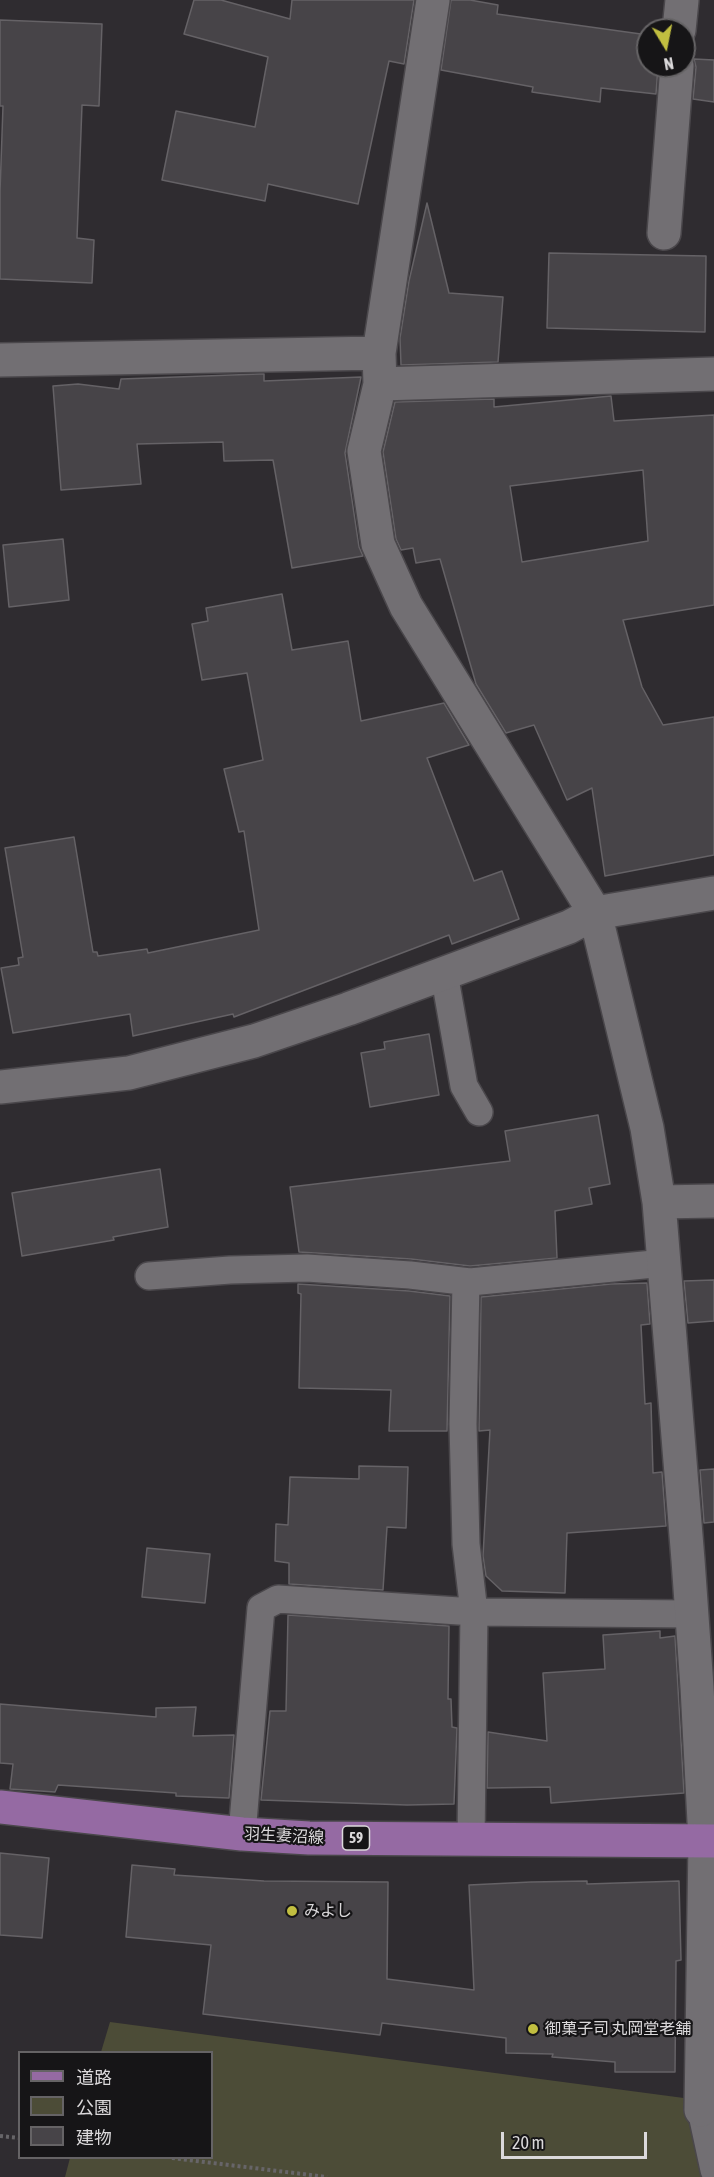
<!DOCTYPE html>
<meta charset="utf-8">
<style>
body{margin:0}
#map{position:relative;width:714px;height:2177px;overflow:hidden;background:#2f2c30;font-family:"Asap Condensed","Noto Sans JP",sans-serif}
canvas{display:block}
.legend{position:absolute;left:18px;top:2051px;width:195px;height:108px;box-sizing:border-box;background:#161517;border:2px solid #656365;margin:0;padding:8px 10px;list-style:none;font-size:18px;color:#dbd9db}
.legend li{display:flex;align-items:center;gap:12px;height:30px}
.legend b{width:30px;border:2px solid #656365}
.north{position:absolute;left:636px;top:18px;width:60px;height:60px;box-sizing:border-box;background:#161517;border:2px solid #656365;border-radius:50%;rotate:170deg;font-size:16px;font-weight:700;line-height:24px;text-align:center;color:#dbd9db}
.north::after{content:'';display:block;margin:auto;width:21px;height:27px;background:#c1be40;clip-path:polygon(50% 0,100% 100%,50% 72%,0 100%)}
.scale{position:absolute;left:501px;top:2132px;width:146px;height:27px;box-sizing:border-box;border:3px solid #dbd9db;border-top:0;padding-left:8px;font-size:18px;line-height:21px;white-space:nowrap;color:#dbd9db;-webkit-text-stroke:4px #161517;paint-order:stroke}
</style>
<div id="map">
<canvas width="714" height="2177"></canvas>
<ul class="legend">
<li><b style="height:8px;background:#956aa3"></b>道路</li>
<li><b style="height:16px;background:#4c4c37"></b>公園</li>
<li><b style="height:16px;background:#474448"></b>建物</li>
</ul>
<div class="north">N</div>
<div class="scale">20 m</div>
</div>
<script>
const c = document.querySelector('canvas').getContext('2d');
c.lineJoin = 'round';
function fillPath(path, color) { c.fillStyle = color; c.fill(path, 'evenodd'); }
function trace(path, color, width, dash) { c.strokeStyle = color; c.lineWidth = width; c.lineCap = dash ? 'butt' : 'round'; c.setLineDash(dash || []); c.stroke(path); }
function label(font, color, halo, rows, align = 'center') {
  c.font = font + ' "Asap Condensed","Noto Sans JP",sans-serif'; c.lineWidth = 4.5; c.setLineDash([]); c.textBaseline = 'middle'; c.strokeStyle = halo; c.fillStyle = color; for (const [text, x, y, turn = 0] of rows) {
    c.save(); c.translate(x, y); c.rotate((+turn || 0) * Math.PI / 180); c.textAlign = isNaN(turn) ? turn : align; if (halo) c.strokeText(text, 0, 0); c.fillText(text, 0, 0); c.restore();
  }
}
const green = new Path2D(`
 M 110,2022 L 714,2102 L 714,2177 L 65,2177 L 70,2158 L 212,2158 L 212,2052 L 101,2052 Z`);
const building = new Path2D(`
 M 194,0 L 221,0 L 290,19 L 292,0 L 414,0 L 404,64 L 389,61 L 358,204 L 268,184 L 265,201 L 162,180 L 176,111 L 255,127 L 268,57 L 184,34 Z
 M 451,0 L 470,0 L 498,5 L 497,14 L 648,35 L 648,66 L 658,66 L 656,94 L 601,88 L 600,102 L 532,92 L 533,87 L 441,70 Z
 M 0,20 L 102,24 L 99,106 L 82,105 L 77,238 L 94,240 L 92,283 L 0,279 L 0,192 L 3,106 L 0,106 Z
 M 694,59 L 714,60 L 714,102 L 693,99 L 696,67 Z
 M 427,203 L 449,293 L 503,297 L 498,362 L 401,365 L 400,338 L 409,281 Z
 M 549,253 L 706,256 L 705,332 L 547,328 Z
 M 260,374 L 264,374 L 264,381 L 361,377 L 345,453 L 359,547 L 363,556 L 292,568 L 273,460 L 224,461 L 223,442 L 137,444 L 141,484 L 61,490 L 53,386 L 78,384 L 119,389 L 121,379 Z
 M 611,396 L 614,421 L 714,415 L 714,605 L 623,620 L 642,687 L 663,725 L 714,717 L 714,855 L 605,876 L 592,788 L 567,800 L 534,725 L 506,733 L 476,684 L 440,559 L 416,563 L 413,548 L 401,550 L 396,539 L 383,452 L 395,402 L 494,399 L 494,407 ZM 643,470 L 648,541 L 522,562 L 510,486 Z
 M 63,539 L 69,600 L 9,607 L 3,545 Z
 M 282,594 L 292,650 L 348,641 L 361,721 L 444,703 L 469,745 L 427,758 L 474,881 L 502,871 L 519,919 L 452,944 L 449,935 L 234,1017 L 233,1014 L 133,1036 L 130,1014 L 13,1033 L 1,968 L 19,965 L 18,958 L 23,957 L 5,848 L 74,837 L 93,952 L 97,952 L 98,956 L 147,949 L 148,953 L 259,930 L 244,831 L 239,832 L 224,769 L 263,760 L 247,673 L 202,680 L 192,624 L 208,621 L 206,608 Z
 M 429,1034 L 439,1095 L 370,1107 L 361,1053 L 385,1049 L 384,1042 Z
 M 598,1115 L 610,1184 L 589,1188 L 592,1204 L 555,1211 L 557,1258 L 470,1266 L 411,1259 L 299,1252 L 290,1187 L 510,1161 L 505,1131 Z
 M 160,1169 L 168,1227 L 113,1237 L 114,1240 L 22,1256 L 12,1193 Z
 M 714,1280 L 714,1321 L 688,1323 L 684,1281 Z
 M 647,1283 L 650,1324 L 641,1325 L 645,1404 L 651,1403 L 653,1473 L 662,1472 L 666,1526 L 567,1533 L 565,1593 L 502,1591 L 486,1576 L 483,1556 L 490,1430 L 479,1431 L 481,1297 L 611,1284 Z
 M 298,1284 L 409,1291 L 450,1296 L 447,1431 L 389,1431 L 391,1390 L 299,1388 L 301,1294 L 298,1293 Z
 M 359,1466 L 408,1467 L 406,1528 L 387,1527 L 383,1590 L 289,1584 L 289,1563 L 275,1561 L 276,1524 L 288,1525 L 290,1477 L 359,1479 Z
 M 714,1469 L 714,1522 L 704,1523 L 700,1470 Z
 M 147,1548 L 210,1554 L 205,1603 L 142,1597 Z
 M 288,1615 L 449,1626 L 448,1699 L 451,1699 L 452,1727 L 457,1728 L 454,1804 L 407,1805 L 261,1800 L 270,1711 L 286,1711 Z
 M 660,1631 L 660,1638 L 675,1636 L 684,1793 L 551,1803 L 550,1787 L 487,1788 L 488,1732 L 547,1741 L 543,1673 L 605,1669 L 603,1635 Z
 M 0,1704 L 156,1717 L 156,1708 L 196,1707 L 193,1736 L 234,1735 L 229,1798 L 176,1796 L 176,1793 L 58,1785 L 55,1792 L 10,1789 L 13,1764 L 0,1763 Z
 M 0,1853 L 49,1858 L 42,1938 L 0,1935 Z
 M 132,1865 L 175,1869 L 174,1875 L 264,1881 L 388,1882 L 387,1979 L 474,1990 L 469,1885 L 531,1882 L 587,1881 L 587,1884 L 679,1881 L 681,1960 L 676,1961 L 675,2072 L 615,2072 L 615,2062 L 552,2057 L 553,2054 L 506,2053 L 506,2038 L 382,2023 L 380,2035 L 203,2014 L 211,1945 L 126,1937 Z`);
const path = new Path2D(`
 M 0,2136 L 20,2138
 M 172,2158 L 327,2177`);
const service = new Path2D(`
 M 444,973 L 464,1086 L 479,1112
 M 149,1276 L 230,1270 L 307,1268 L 410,1275 L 470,1282 L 664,1263
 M 466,1282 L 463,1424 L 466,1544 L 474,1612 L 471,1839
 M 242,1834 L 261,1608 L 278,1599 L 474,1612 L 691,1614
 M 701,2110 L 714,2170`);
const minor = new Path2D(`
 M 433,0 L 379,353 L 380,384 L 364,451 L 378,544 L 406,606 L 595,913 L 647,1128 L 659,1202 L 688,1560 L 697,1687 L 705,1841 L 701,2110
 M 679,30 L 682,0
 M 664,233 L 677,66
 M 0,360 L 379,353
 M 380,384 L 714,374
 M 0,1087 L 129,1073 L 254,1041 L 348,1009 L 569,927 L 595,913 L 714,893
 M 659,1202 L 714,1201`);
const primary = new Path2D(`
 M 0,1807 L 242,1834 L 309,1838 L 714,1841`);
const markers = [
 [292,1911,6,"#c1be40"],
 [533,2029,6,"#c1be40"]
];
const shields = [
 [356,1838,27]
];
const shieldNames = [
 ["59",356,1838]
];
const streetNames = [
 ["羽生妻沼線",284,1836,3]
];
const poiNames = [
 ["みよし",304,1911],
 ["御菓子司 丸岡堂老舗",545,2029]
];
fillPath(green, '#4c4c37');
fillPath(building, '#474448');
trace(building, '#656266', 1.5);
trace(service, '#4a474b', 30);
trace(minor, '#4a474b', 36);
trace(primary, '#4a474b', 36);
trace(path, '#676568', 4, [3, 3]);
trace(service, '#726f73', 27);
trace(minor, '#726f73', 33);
trace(primary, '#956aa3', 33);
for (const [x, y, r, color] of markers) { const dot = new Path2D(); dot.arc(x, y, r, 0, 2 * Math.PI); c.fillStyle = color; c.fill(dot); trace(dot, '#161517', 2); }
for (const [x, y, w] of shields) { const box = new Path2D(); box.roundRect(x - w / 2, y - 12, w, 24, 4.5); c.fillStyle = '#161517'; c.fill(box); trace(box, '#dbd9db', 1.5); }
label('bold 15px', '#dbd9db', null, shieldNames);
label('16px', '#dbd9db', '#161517', streetNames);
label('16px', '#dbd9db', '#161517', poiNames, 'left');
</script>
